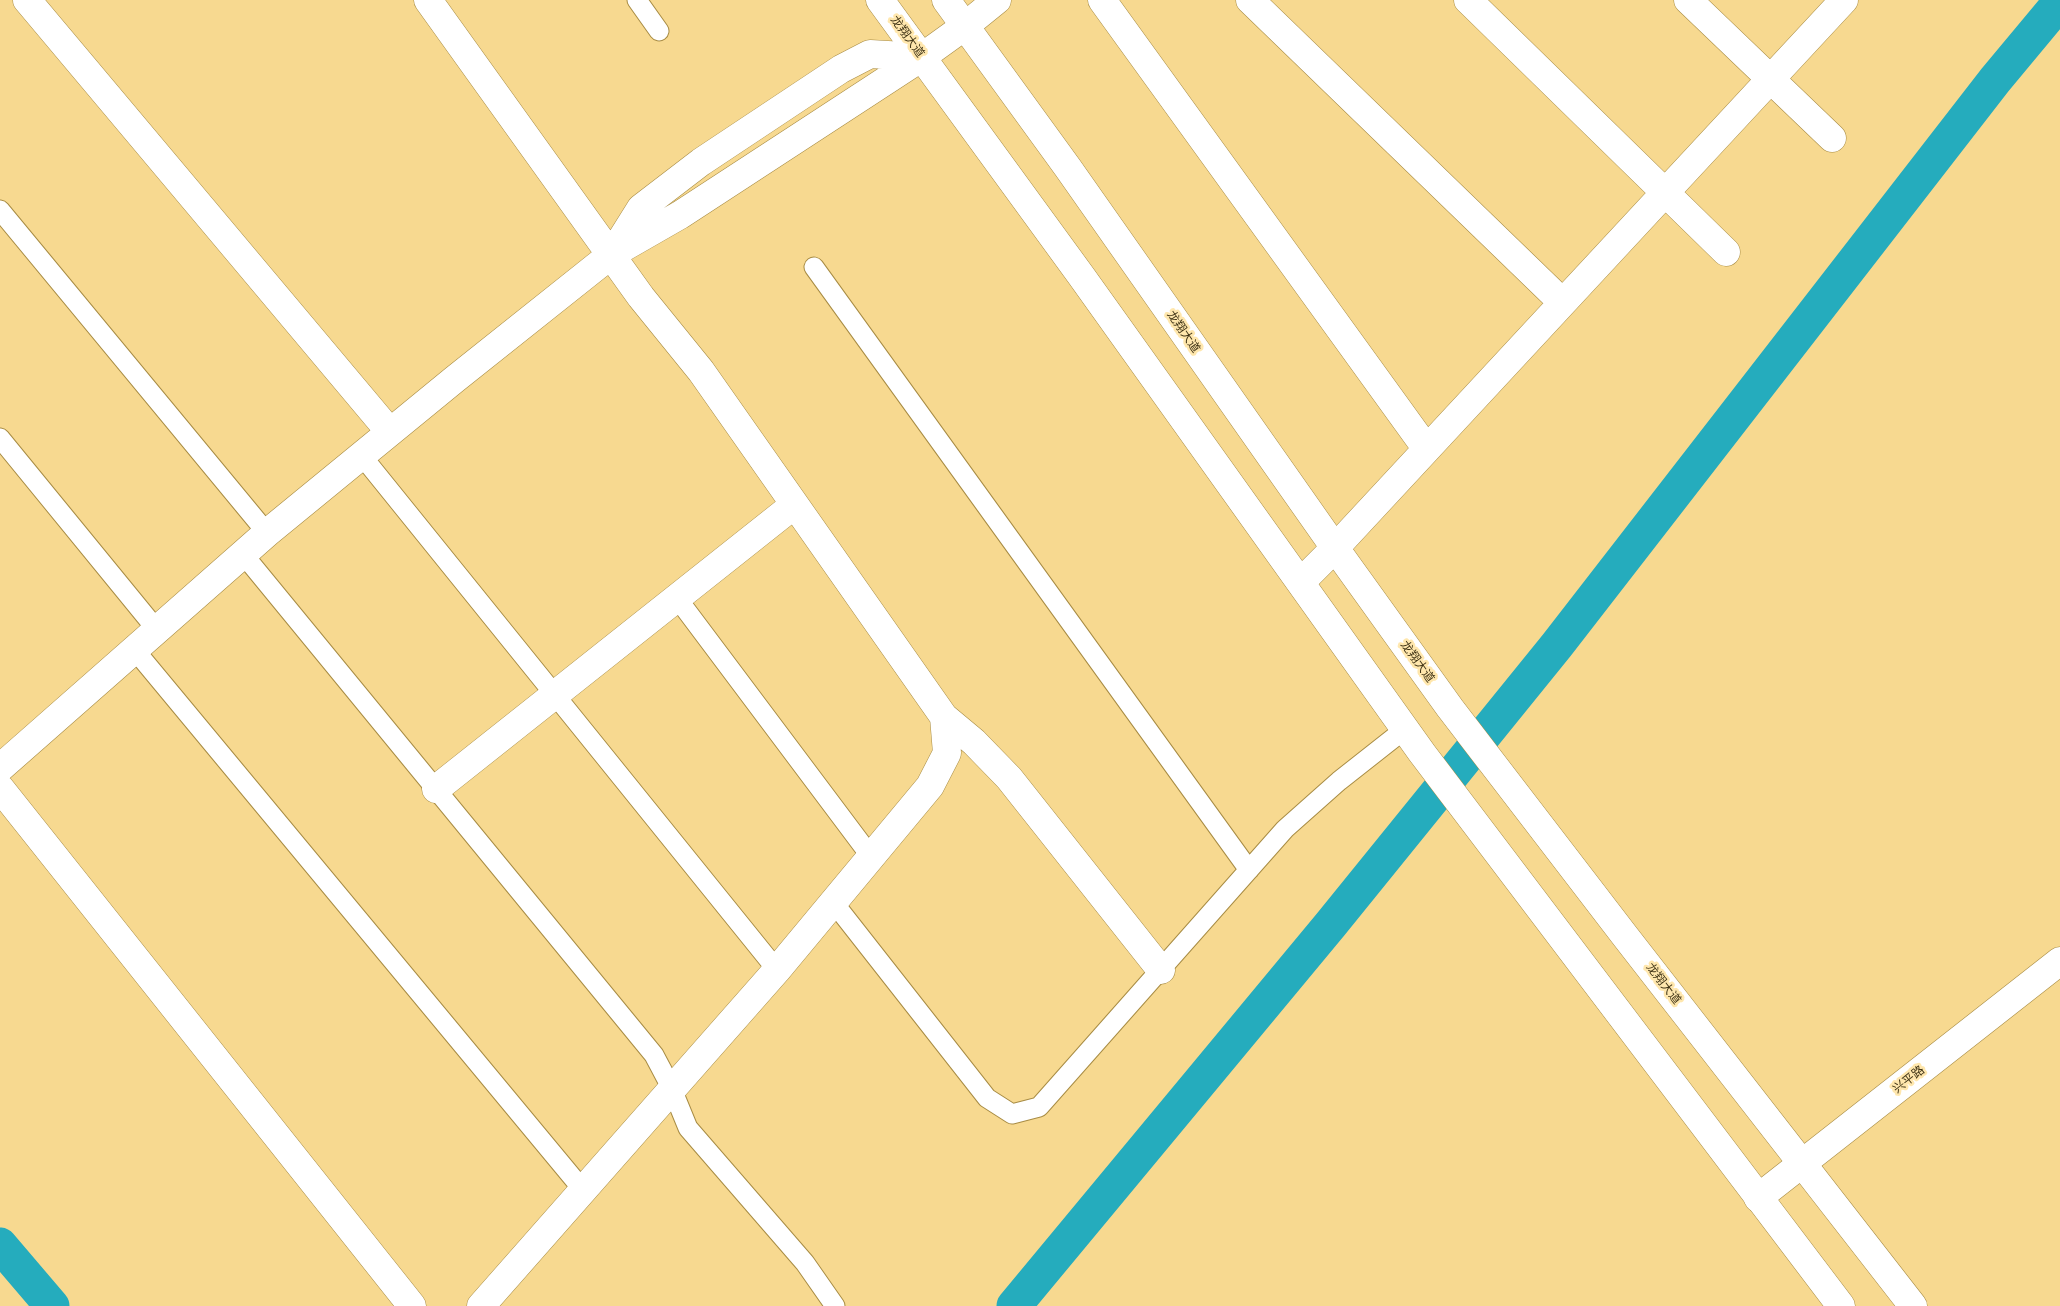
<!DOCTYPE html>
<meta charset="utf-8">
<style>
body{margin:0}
canvas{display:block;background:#f7d990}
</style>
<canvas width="2060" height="1306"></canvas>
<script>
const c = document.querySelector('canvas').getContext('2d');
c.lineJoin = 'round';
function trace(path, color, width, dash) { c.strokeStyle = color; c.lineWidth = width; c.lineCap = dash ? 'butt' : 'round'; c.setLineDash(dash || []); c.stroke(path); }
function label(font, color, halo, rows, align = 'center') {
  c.font = font + ' "Varela Round","Noto Sans SC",sans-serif'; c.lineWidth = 5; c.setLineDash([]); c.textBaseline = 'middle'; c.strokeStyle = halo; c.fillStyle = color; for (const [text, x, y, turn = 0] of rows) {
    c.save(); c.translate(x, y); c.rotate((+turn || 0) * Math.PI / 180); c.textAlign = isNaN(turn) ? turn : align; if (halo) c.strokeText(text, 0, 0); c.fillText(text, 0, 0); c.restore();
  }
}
const canal = new Path2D(`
 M 0,1245 L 52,1306
 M 1014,1306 L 1331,924 L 1557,645 L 1995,80 L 2060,2`);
const lane = new Path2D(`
 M 637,0 L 659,31
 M 0,210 L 267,533
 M 814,267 L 1249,870
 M 0,438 L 157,630
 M 362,456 L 777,970
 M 243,554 L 654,1055 L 672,1089 L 688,1128 L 805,1263 L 835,1306
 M 677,598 L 872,858
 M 134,649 L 583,1190
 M 834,903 L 987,1098 L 1012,1114 L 1039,1107 L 1285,829 L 1339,781 L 1405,729`);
const street = new Path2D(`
 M 27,0 L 390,432
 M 428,0 L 641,297 L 701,371 L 944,717 L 947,753 L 930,786 L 777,970 L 481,1306
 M 1102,0 L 1426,448
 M 1250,0 L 1562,302
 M 1468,0 L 1726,252
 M 1688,0 L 1832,138
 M 614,251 L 641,208 L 701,162 L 841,69 L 870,54 L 922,57
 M 1301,582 L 1335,548 L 1844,0
 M 944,717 L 974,742 L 1009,778 L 1161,970
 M 0,768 L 267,533 L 455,379 L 612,254 L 680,215 L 922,57 L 965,26 L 997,0
 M 0,788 L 412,1306
 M 436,789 L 794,505
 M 1758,1198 L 2060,961`);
const secondary = new Path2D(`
 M 880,0 L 1082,277 L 1422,753 L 1841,1306
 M 946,0 L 1068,168 L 1335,548 L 1450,708 L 1625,936 L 1913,1306`);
const streetNames = [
 ["龙翔大道",907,37,54],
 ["龙翔大道",1183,332,55],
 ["龙翔大道",1417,662,54],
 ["龙翔大道",1663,984,52],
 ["兴平路",1909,1080,-38]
];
trace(canal, '#25acbd', 35);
trace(lane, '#a88c44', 21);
trace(street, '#a88c44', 29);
trace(secondary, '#a88c44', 29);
trace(lane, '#fff', 19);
trace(street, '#fff', 28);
trace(secondary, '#fff', 28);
label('12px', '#403416', '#ffe7ad', streetNames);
</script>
